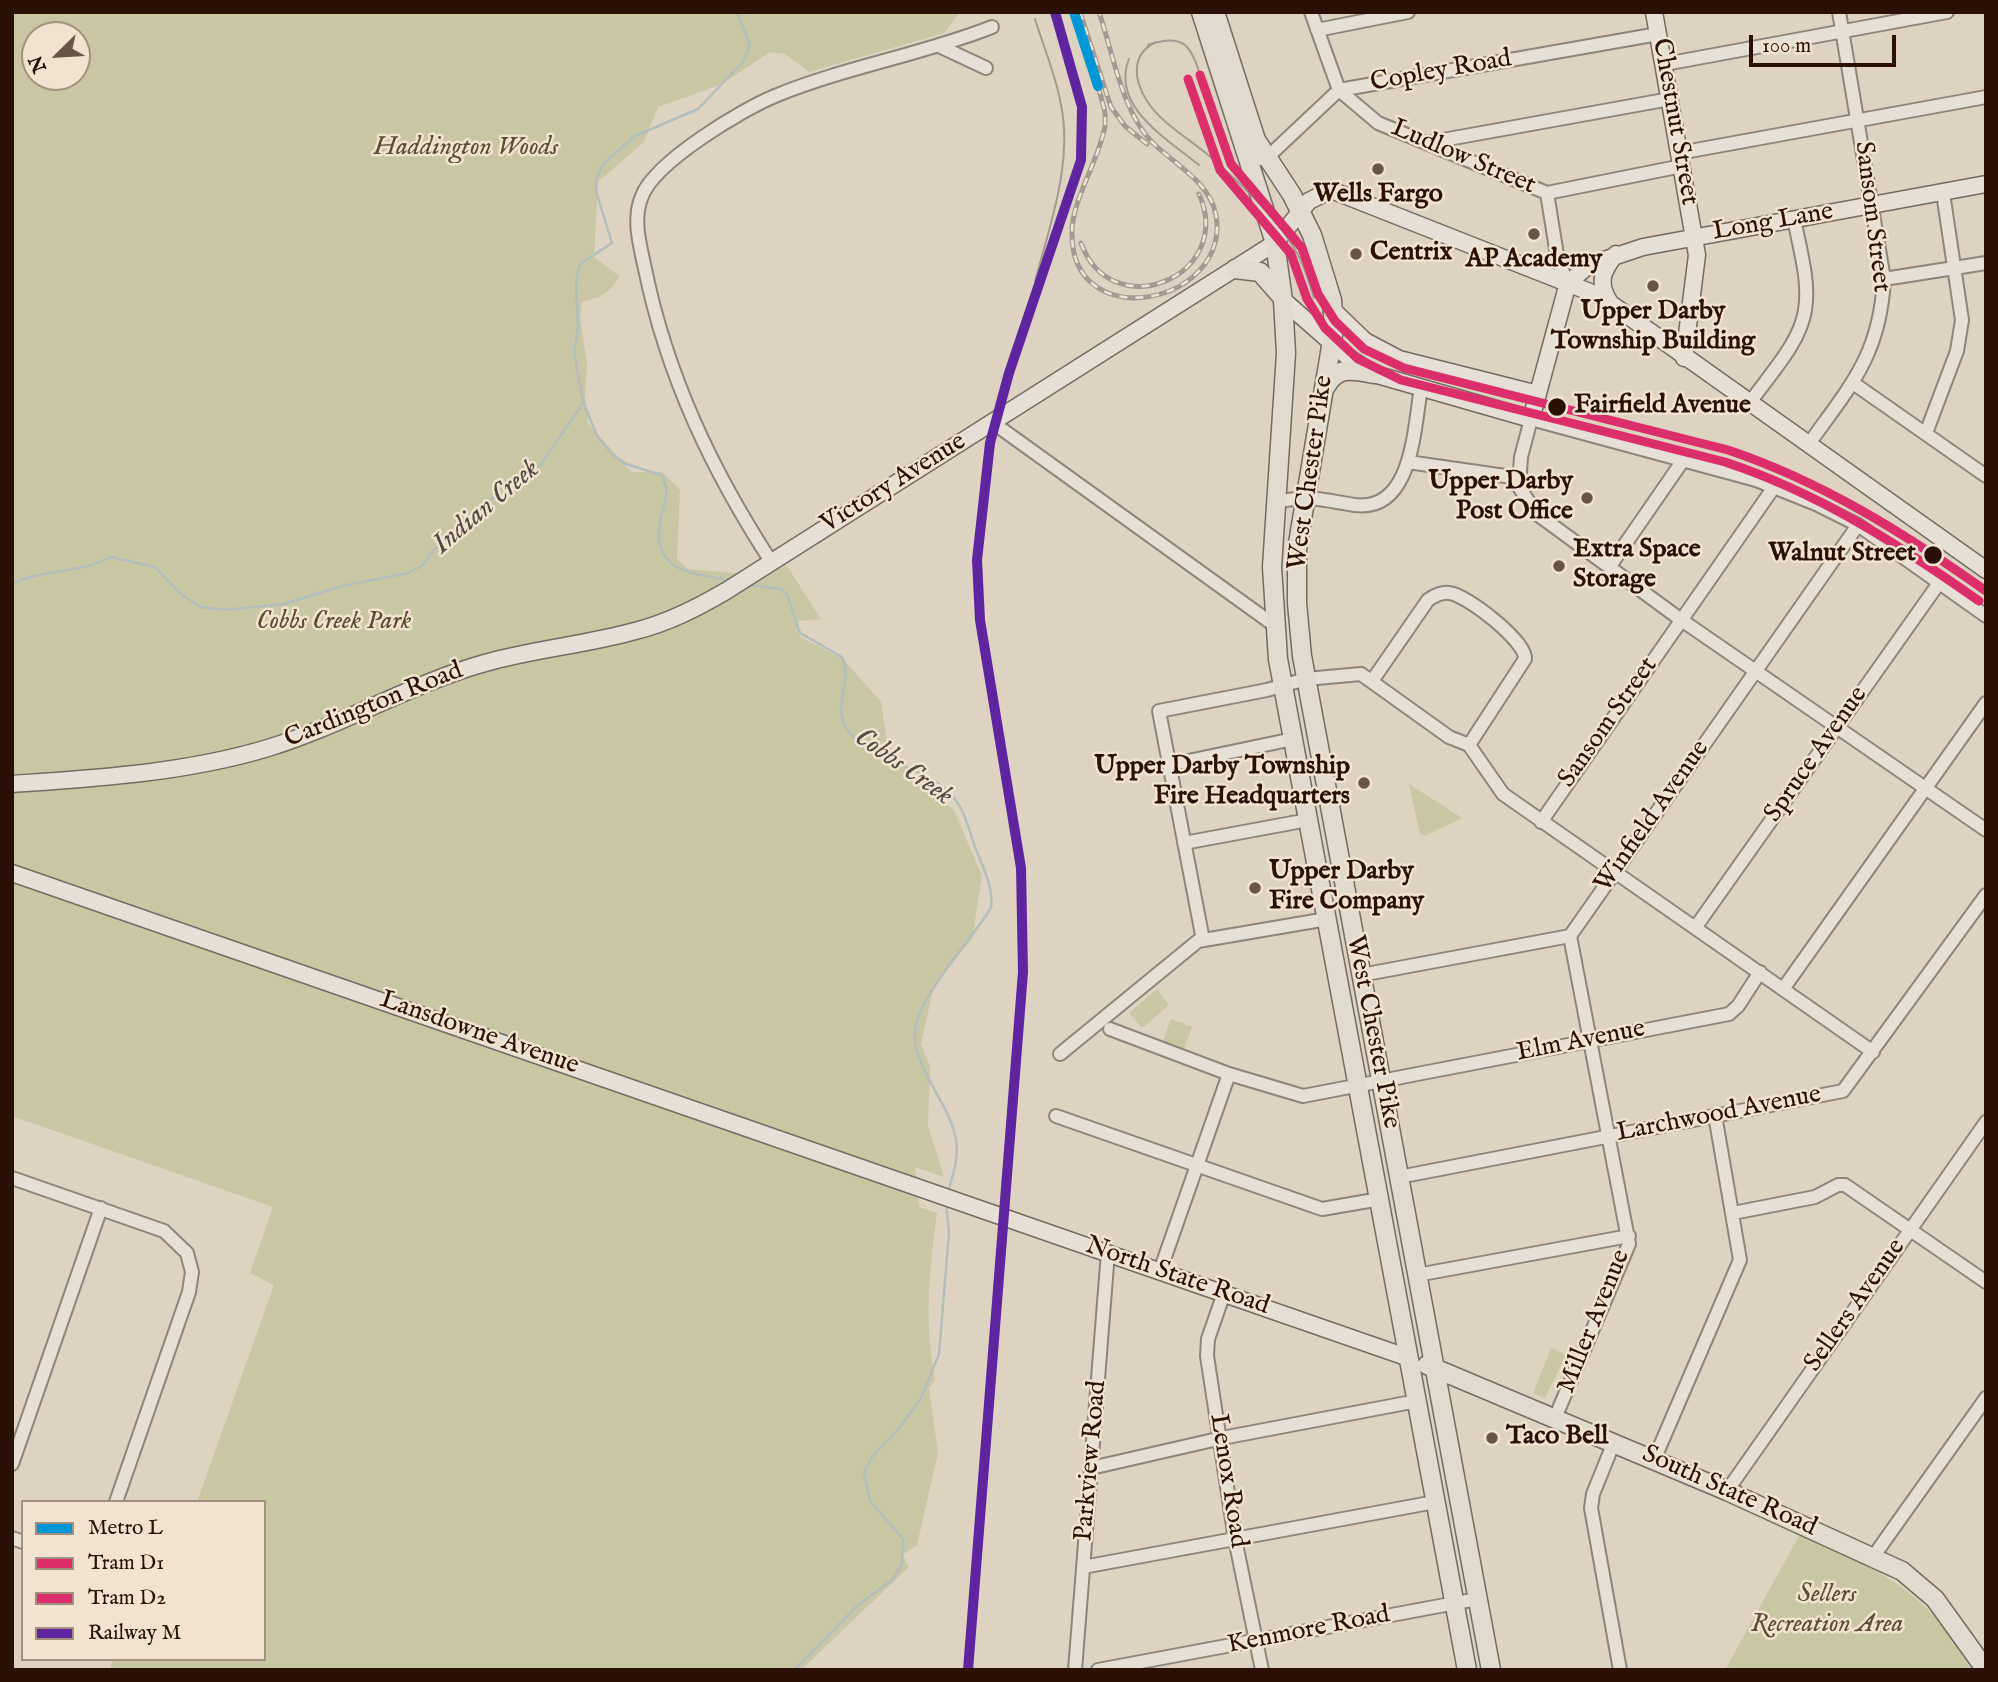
<!DOCTYPE html>
<style>
body{margin:0}
#map{position:relative;width:1998px;height:1682px;overflow:hidden;background:#ded2c1;font-family:"IM FELL English",serif}
canvas{display:block}
.frame{position:absolute;inset:0;border:14px solid #2b1005;pointer-events:none}
.legend{position:absolute;left:21px;top:1500px;width:245px;height:161px;box-sizing:border-box;background:#f1e3cf;border:2px solid #a28f7e;margin:0;padding:9px 12px;list-style:none;font-size:21px;color:#2b1005}
.legend li{display:flex;align-items:center;gap:14px;height:35px}
.legend b{width:35px;border:2px solid #a28f7e}
.north{position:absolute;left:21px;top:21px;width:70px;height:70px;box-sizing:border-box;background:#f1e3cf;border:2px solid #a28f7e;border-radius:50%;rotate:246deg;font-size:19px;font-weight:700;line-height:28px;text-align:center;color:#2b1005}
.north::after{content:'';display:block;margin:auto;width:24px;height:32px;background:#6a5447;clip-path:polygon(50% 0,100% 100%,50% 72%,0 100%)}
.scale{position:absolute;left:1749px;top:35px;width:147px;height:32px;box-sizing:border-box;border:4px solid #2b1005;border-top:0;padding-left:9px;font-size:21px;line-height:24px;white-space:nowrap;color:#2b1005;-webkit-text-stroke:5px #f1e3cf;paint-order:stroke}
</style>
<div id="map">
<canvas width="1998" height="1682"></canvas>
<div class="frame"></div>
<ul class="legend">
<li><b style="height:9px;background:#0097d6"></b>Metro L</li>
<li><b style="height:9px;background:#dc2e6b"></b>Tram D1</li>
<li><b style="height:9px;background:#dc2e6b"></b>Tram D2</li>
<li><b style="height:9px;background:#5f249f"></b>Railway M</li>
</ul>
<div class="north">N</div>
<div class="scale">100 m</div>
</div>
<script>
const c = document.querySelector('canvas').getContext('2d');
c.lineJoin = 'round';
function fillPath(path, color) { c.fillStyle = color; c.fill(path, 'evenodd'); }
function trace(path, color, width, dash) { c.strokeStyle = color; c.lineWidth = width; c.lineCap = dash ? 'butt' : 'round'; c.setLineDash(dash || []); c.stroke(path); }
function label(font, color, halo, rows, align = 'center') {
  c.font = font + ' "IM FELL English",serif'; c.lineWidth = 5; c.setLineDash([]); c.textBaseline = 'middle'; c.strokeStyle = halo; c.fillStyle = color; for (const [text, x, y, turn = 0] of rows) {
    c.save(); c.translate(x, y); c.rotate((+turn || 0) * Math.PI / 180); c.textAlign = isNaN(turn) ? turn : align; if (halo) c.strokeText(text, 0, 0); c.fillText(text, 0, 0); c.restore();
  }
}
const green = new Path2D(`
 M 12,12 L 960,12 L 944,33 L 809,72 L 785,54 L 770,52 L 720,85 L 658,107 L 644,142 L 598,182 L 594,257 L 619,276 C 612,293 598,298 582,302 L 580,317 L 587,364 L 585,396 L 588,423 L 631,472 L 662,472 L 680,490 L 677,559 L 688,569 L 755,575 L 787,566 L 821,619 L 798,621 L 800,637 L 842,658 L 881,702 L 887,743 L 918,784 L 954,810 L 982,876 L 972,939 L 934,985 L 921,1044 L 930,1066 L 928,1126 L 944,1177 L 915,1167 L 919,1207 L 937,1213 C 929,1272 924,1321 935,1380 L 929,1388 L 938,1453 L 917,1545 L 902,1555 L 909,1567 L 801,1670 L 110,1670 L 113,1659 L 264,1659 L 264,1502 L 197,1502 L 274,1285 L 250,1273 L 273,1207 L 12,1116 ZM 35,35 L 77,35 L 77,77 L 35,77 Z
 M 1409,784 L 1462,818 L 1424,836 L 1420,834 Z
 M 1157,989 L 1169,1005 L 1142,1028 L 1129,1013 Z
 M 1171,1019 L 1192,1027 L 1184,1049 L 1163,1041 Z
 M 1551,1348 L 1566,1355 L 1545,1398 L 1533,1393 Z
 M 1800,1534 C 1846,1554 1900,1578 1934,1616 C 1949,1632 1960,1652 1972,1670 L 1725,1670 Z`);
const stream = new Path2D(`
 M 729,580 C 684,573 648,569 662,512 C 666,496 670,490 661,475 L 626,464 L 612,454 L 597,436 L 583,401 L 574,352 L 578,328 L 576,280 L 580,264 L 612,243 L 596,191 L 596,180 L 603,164 L 635,136 L 698,109 L 743,62 L 750,45 L 737,12
 M 12,584 C 42,569 79,574 111,557 L 155,567 L 182,595 L 201,607 L 224,610 L 284,604 L 342,586 L 408,573 L 423,565 L 434,549 L 454,537 L 483,504 L 535,473 L 583,403
 M 749,585 L 781,589 L 787,594 L 800,633 L 842,657 C 854,679 831,706 847,729 C 870,763 926,764 954,798 C 966,812 970,835 977,852 C 984,869 994,890 991,908 C 971,940 923,992 916,1025 C 907,1063 951,1103 956,1140 C 959,1159 953,1174 948,1192
 M 794,1670 L 858,1605 L 892,1580 L 902,1564 L 903,1539 L 870,1501 L 864,1472 L 872,1457 L 901,1426 L 921,1398 L 939,1354 L 949,1233 L 946,1202`);
const street = new Path2D(`
 M 1311,12 L 1339,90 L 1378,123 L 1547,193 L 1558,261 L 1568,283
 M 1317,30 L 1408,12
 M 939,46 L 986,68
 M 1665,64 L 1947,12
 M 1426,143 L 1670,99
 M 1679,153 L 1986,97
 M 1260,159 L 1273,152 L 1339,90 L 1658,34
 M 1547,193 L 1682,166
 M 1884,279 L 1986,263
 M 1853,383 L 1986,476
 M 1749,404 C 1768,376 1800,344 1805,310 C 1810,280 1799,247 1794,218
 M 992,422 L 1274,625
 M 1926,433 L 1957,351 L 1962,320 L 1943,193
 M 1808,445 C 1851,385 1880,355 1884,279 L 1839,12
 M 1408,462 L 1519,478
 M 1276,502 C 1310,495 1322,500 1355,505 C 1413,512 1414,427 1421,388
 M 772,563 C 712,471 667,376 645,269 C 640,245 632,219 642,196 C 655,162 741,110 775,96 C 845,67 921,55 992,27
 M 1610,566 L 1684,459
 M 1986,616 L 1858,525 L 1816,504 L 1756,480 L 1531,419 L 1521,457 L 1519,487 L 1537,514 L 1680,619 L 1986,830
 M 1372,681 L 1428,600 C 1434,596 1441,592 1449,593 C 1466,594 1527,642 1525,659 L 1469,745
 M 1169,765 L 1293,739
 M 1541,822 L 1774,487
 M 1184,843 L 1308,820
 M 1695,928 L 1939,583
 M 1203,940 L 1159,711 L 1267,690 L 1306,679 L 1361,674 L 1449,737 L 1469,745 L 1503,794 L 1873,1052
 M 1361,975 L 1570,936 L 1858,525
 M 1783,989 L 1986,703
 M 1110,1029 L 1229,1074 L 1303,1096 L 1729,1014 L 1738,1006 L 1760,972
 M 1060,1054 L 1198,941 L 1327,919
 M 1056,1116 L 1322,1209 L 1380,1199
 M 1399,1177 L 1843,1091 L 1986,895
 M 12,1178 L 164,1231 L 187,1253 L 192,1272 L 189,1292 L 116,1502
 M 1733,1213 L 1815,1197 L 1838,1185 L 1845,1185 L 1986,1282
 M 1160,1271 L 1229,1074
 M 1417,1275 L 1629,1236
 M 1224,1293 L 1208,1339 L 1207,1356 L 1235,1539 L 1262,1670
 M 1555,1418 L 1629,1244 L 1570,936
 M 1614,1442 L 1593,1494 L 1591,1508 L 1620,1670
 M 1654,1460 L 1740,1260 L 1715,1115
 M 12,1464 L 101,1208
 M 1091,1468 L 1222,1438 L 1417,1401
 M 1727,1491 L 1986,1122
 M 12,1538 L 23,1542
 M 1873,1557 L 1986,1398
 M 1083,1567 L 1435,1502
 M 1075,1670 L 1108,1252
 M 1098,1670 L 1477,1599`);
const secondary = new Path2D(`
 M 1654,12 L 1697,255 L 1684,358
 M 1283,300 L 1349,358 L 1374,374 L 1531,419 L 1568,283 L 1589,265 L 1643,247 L 1986,184
 M 1609,301 C 1597,282 1603,270 1616,254
 M 1334,311 L 1365,341 L 1399,359 L 1538,394
 M 12,784 C 98,778 185,773 268,748 C 343,725 410,684 485,663 C 534,649 585,645 635,631 C 668,623 697,608 726,591 L 1253,257 L 1275,243 L 1309,201 L 1331,190 L 1600,296 L 1986,570
 M 12,873 L 1409,1358`);
const primary = new Path2D(`
 M 1201,12 L 1275,243 L 1283,300 L 1286,353 L 1272,567 L 1278,659 L 1467,1670
 M 1215,12 L 1256,140 L 1292,195 L 1312,235 L 1332,300 L 1334,329 L 1297,549 L 1297,603 L 1302,656 L 1491,1670
 M 1235,269 L 1260,272 L 1282,297
 M 1325,388 C 1337,365 1353,370 1374,374
 M 1427,1365 L 1727,1491 L 1902,1571 L 1935,1599 L 1986,1670`);
const tram = new Path2D(`
 M 1035,19 C 1046,54 1062,91 1064,128 C 1067,178 1048,233 1035,281
 M 1156,42 C 1131,54 1133,79 1147,101 C 1160,122 1188,138 1207,154 C 1236,179 1278,219 1297,253 C 1305,266 1309,283 1314,298
 M 1148,45 C 1182,33 1191,44 1200,75
 M 1129,59 C 1110,107 1169,140 1199,165`);
const rail = new Path2D(`
 M 1080,12 L 1111,107 L 1125,126 L 1147,144
 M 1098,86 L 1105,112 L 1105,126 C 1099,161 1072,199 1072,232 C 1070,337 1231,305 1216,215 C 1210,183 1176,165 1154,144 C 1122,113 1113,53 1099,12
 M 1081,243 C 1111,327 1236,277 1199,194`);
const rail1 = new Path2D(`
 M 968,1670 L 1023,972 L 1021,868 L 980,620 L 977,560 L 990,443 L 1009,373 L 1081,160 L 1082,107 L 1055,12`);
const tram1 = new Path2D(`
 M 1200,75 L 1231,164 L 1302,248 L 1318,294 L 1335,321 L 1364,349 L 1404,368 L 1728,450 C 1823,482 1904,533 1986,591`);
const tram2 = new Path2D(`
 M 1188,79 L 1220,170 L 1291,254 L 1307,299 L 1325,328 L 1358,359 L 1401,380 L 1725,462 C 1819,493 1898,544 1979,601`);
const metro1 = new Path2D(`
 M 1074,12 L 1098,86`);
const markers = [
 [1378,169,7,"#6a5447"],
 [1534,234,7,"#6a5447"],
 [1356,254,7,"#6a5447"],
 [1653,286,7,"#6a5447"],
 [1557,407,10,"#2b1005"],
 [1587,498,7,"#6a5447"],
 [1933,555,10,"#2b1005"],
 [1559,566,7,"#6a5447"],
 [1364,783,7,"#6a5447"],
 [1255,888,7,"#6a5447"],
 [1492,1438,7,"#6a5447"]
];
const streetNames = [
 ["Copley Road",1441,72,-10],
 ["Chestnut Street",1674,122,80],
 ["Ludlow Street",1463,158,23],
 ["Sansom Street",1871,217,83],
 ["Long Lane",1773,223,-10],
 ["West Chester Pike",1312,473,-82],
 ["Victory Avenue",894,484,-32],
 ["Cardington Road",374,706,-22],
 ["Sansom Street",1609,723,-55],
 ["Spruce Avenue",1817,755,-55],
 ["Winfield Avenue",1653,817,-55],
 ["West Chester Pike",1372,1032,79],
 ["Lansdowne Avenue",479,1034,19],
 ["Elm Avenue",1581,1042,-11],
 ["Larchwood Avenue",1719,1115,-11],
 ["North State Road",1177,1277,19],
 ["Sellers Avenue",1856,1306,-55],
 ["Miller Avenue",1595,1322,-68],
 ["Parkview Road",1092,1461,-85],
 ["Lenox Road",1227,1481,81],
 ["South State Road",1729,1492,24],
 ["Kenmore Road",1309,1631,-11]
];
const parkNames = [
 ["Haddington Woods",466,149],
 ["Cobbs Creek Park",334,623],
 ["Sellers",1827,1596],
 ["Recreation Area",1827,1626]
];
const poiNames = [
 ["Wells Fargo",1378,196,"center"],
 ["Centrix",1370,254],
 ["AP Academy",1534,261,"center"],
 ["Upper Darby",1653,313,"center"],
 ["Township Building",1653,343,"center"],
 ["Upper Darby",1573,483,"right"],
 ["Post Office",1573,513,"right"],
 ["Extra Space",1573,551],
 ["Storage",1573,581],
 ["Upper Darby Township",1350,768,"right"],
 ["Fire Headquarters",1350,798,"right"],
 ["Upper Darby",1269,873],
 ["Fire Company",1269,903],
 ["Taco Bell",1506,1438]
];
const stopNames = [
 ["Fairfield Avenue",1574,407],
 ["Walnut Street",1916,555,"right"]
];
const waterNames = [
 ["Indian Creek",487,508,-40],
 ["Cobbs Creek",903,768,35]
];
fillPath(green, '#c9c6a4');
trace(stream, '#b1bebc', 2.5);
trace(street, '#8e847a', 16);
trace(secondary, '#756a60', 19);
trace(primary, '#756a60', 21);
trace(street, '#e5dfd6', 12);
trace(secondary, '#e5dfd6', 16);
trace(primary, '#e1dacf', 18);
trace(tram, '#a19a92', 2);
trace(rail, '#a19a92', 5);
trace(rail, '#f1e3cf', 2.5, [8]);
trace(rail1, '#5f249f', 10);
trace(tram1, '#dc2e6b', 9);
trace(tram2, '#dc2e6b', 9);
trace(metro1, '#0097d6', 10);
for (const [x, y, r, color] of markers) { const dot = new Path2D(); dot.arc(x, y, r, 0, 2 * Math.PI); c.fillStyle = color; c.fill(dot); trace(dot, '#f1e3cf', 2.5); }
label('26px', '#2b1005', '#f1e3cf', streetNames);
label('italic 26px', '#5c4c34', '#f1e3cf', parkNames);
label('bold 26px', '#2b1005', '#f1e3cf', poiNames, 'left');
label('bold 26px', '#2b1005', '#f1e3cf', stopNames, 'left');
label('italic 28px', '#534a44', '#f1e3cf', waterNames);
</script>
